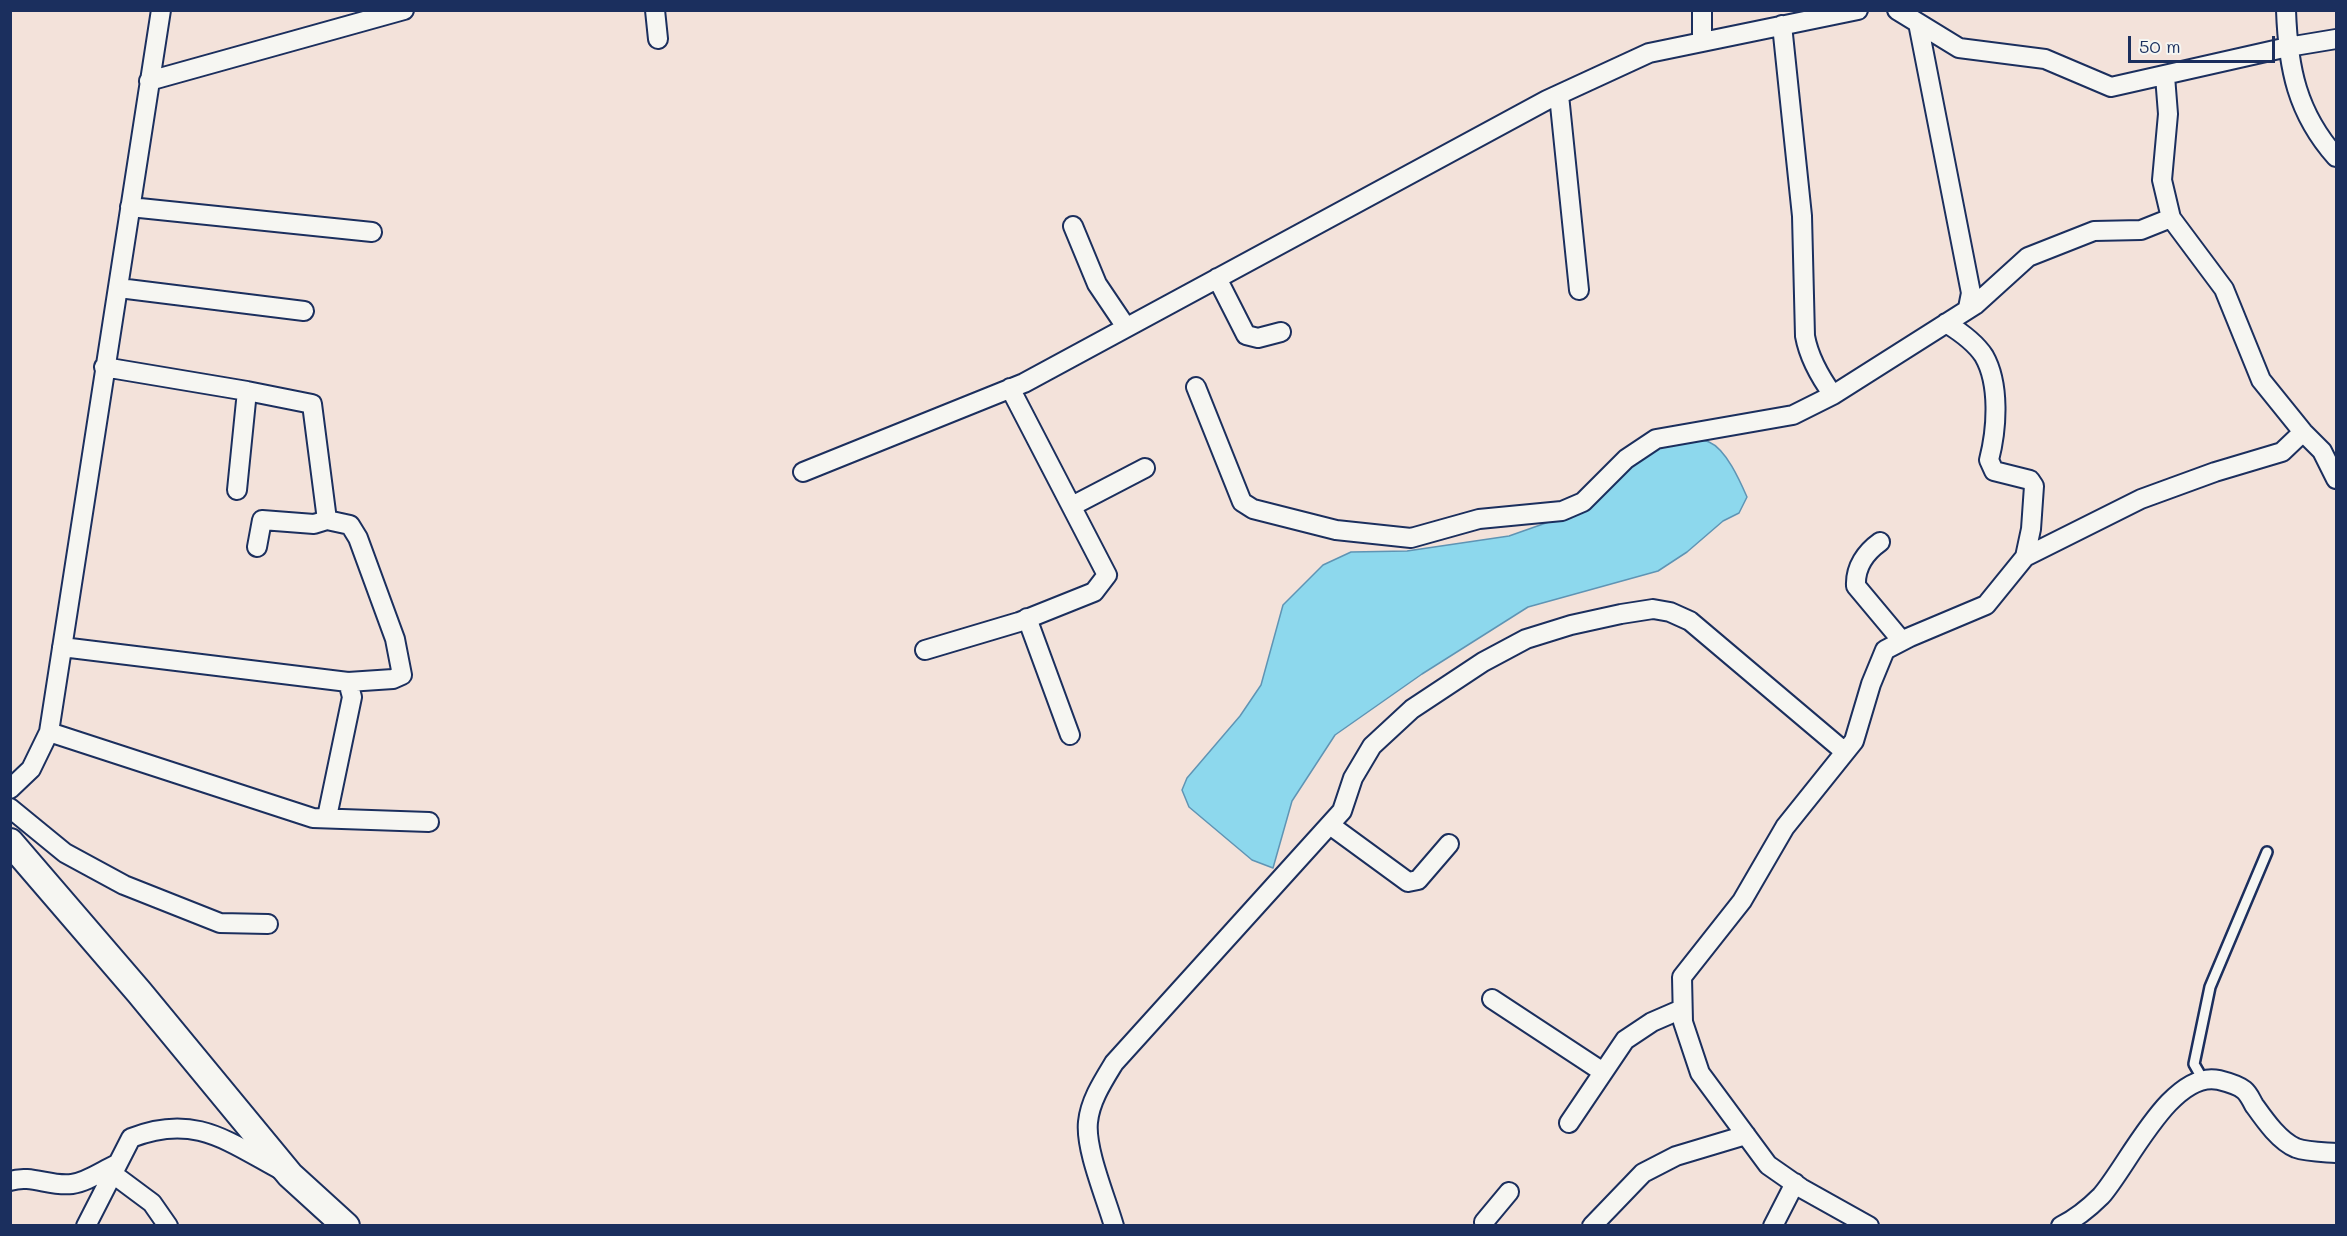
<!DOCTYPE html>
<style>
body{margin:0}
#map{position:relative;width:2347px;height:1236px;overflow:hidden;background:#f3e2da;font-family:Mali,sans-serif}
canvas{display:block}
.frame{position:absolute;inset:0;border:12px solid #1b2f5e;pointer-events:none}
.scale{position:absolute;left:2128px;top:36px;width:147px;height:27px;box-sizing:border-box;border:3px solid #1b2f5e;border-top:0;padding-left:8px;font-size:18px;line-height:21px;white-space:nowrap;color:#1b2f5e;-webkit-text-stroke:4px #f6f6f2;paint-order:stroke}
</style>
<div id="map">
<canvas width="2347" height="1236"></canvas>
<div class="frame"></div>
<div class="scale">50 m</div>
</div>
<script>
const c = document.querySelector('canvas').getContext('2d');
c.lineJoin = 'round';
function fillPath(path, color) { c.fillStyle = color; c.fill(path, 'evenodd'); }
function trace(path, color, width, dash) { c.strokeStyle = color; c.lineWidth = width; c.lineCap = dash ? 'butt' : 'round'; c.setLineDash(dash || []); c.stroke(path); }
const water = new Path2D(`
 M 1685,440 C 1692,441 1703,439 1709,442 C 1726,449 1740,481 1747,497 L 1739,513 L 1723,521 L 1687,552 L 1658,571 L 1528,607 L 1422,674 L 1335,735 L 1292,801 L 1273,868 L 1252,860 L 1189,807 L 1182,790 L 1187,778 L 1240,716 L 1261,685 L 1283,605 L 1323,565 L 1351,552 L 1407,551 L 1509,536 L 1580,511 L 1639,455 Z`);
const lane = new Path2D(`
 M 2202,1078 L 2194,1064 L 2210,987 L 2267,852`);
const street = new Path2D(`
 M 655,10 L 658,39
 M 1702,10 L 1702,42
 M 1897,10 L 1959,48 L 2045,59 L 2111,87 L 2288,47 L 2336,39
 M 2286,10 C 2288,68 2297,113 2336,157
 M 1918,23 L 1971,293 L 1968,308
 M 1782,25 L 1802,216 L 1805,336 C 1809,358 1820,377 1833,395
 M 2165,76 L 2168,114 L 2162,180 L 2171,218 L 2224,289 L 2261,380 L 2303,432 L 2322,451 L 2336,479
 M 149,81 L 404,10
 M 1559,95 L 1579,290
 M 130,207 L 372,232
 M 1073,226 L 1097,284 L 1126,327
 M 1217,278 L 1246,335 L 1258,338 L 1281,332
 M 119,288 L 304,311
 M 1946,323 C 1959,331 1975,342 1984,356 C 2000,384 1997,429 1989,460 L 1994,471 L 2030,480 L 2034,486 L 2031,529 L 2025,557
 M 104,367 L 247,391 L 237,490
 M 1196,387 L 1242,502 L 1253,509 L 1336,530 L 1411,538 L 1479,519 L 1562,511 L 1583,502 L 1626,459 L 1656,439 L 1793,415 L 1833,395 L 1975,305 L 2028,257 L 2094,231 L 2141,230 L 2171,218
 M 247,391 L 312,404 L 327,520 L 314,524 L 262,520 L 257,547
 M 803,472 L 1024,383 L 1547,100 L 1649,53 L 1858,10
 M 1072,506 L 1145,468
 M 1880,542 C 1866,552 1855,567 1856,586 L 1902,641
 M 1027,618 L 1070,735
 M 62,647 L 348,682 L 393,679 L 402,675 L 395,639 L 358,538 L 350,525 L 327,520
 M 925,650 L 1019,622 L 1094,592 L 1107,575 L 1010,388
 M 49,732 L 313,818 L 429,822
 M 10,789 L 31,769 L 49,732 L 161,10
 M 10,808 L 65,853 L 124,885 L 220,923 L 268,924
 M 327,817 L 352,697 L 348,682
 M 1330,825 L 1408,882 L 1418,880 L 1449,844
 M 1492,999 L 1603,1072
 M 1569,1123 L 1625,1040 L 1652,1022 L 1682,1009
 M 113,1174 L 152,1203 L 168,1226
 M 10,1181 C 31,1174 50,1187 72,1184 C 87,1182 102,1171 115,1165
 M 86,1226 L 131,1138 C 194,1113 227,1141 281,1170
 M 1114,1226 C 1106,1198 1085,1149 1088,1122 C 1090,1101 1103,1081 1114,1063 L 1342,811 L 1353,778 L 1372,746 L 1412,709 L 1483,662 L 1526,639 L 1571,625 L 1621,614 L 1653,609 L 1670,612 L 1690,621 L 1845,752
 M 1485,1226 L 1484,1222 L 1509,1192
 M 1592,1226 L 1643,1173 L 1676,1156 L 1746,1135
 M 1773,1226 L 1795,1183
 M 1869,1226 L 1801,1188 L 1768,1165 L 1700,1073 L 1683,1022 L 1682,977 L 1742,901 L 1785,827 L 1854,741 L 1871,684 L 1885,650 L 1910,637 L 1986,605 L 2025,557 L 2141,499 L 2215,472 L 2282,452 L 2303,432
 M 2061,1226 C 2077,1218 2088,1209 2101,1196 C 2128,1166 2171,1069 2219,1080 C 2227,1082 2238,1085 2244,1090 C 2249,1094 2251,1100 2254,1105 C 2264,1119 2279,1141 2296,1148 C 2307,1152 2324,1152 2336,1153`);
const secondary = new Path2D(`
 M 10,842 L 139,992 L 290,1175 L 346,1226`);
fillPath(water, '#8dd8ed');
trace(water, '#5f94b4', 1.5);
trace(lane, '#1b2f5e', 14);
trace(street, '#1b2f5e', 22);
trace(secondary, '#1b2f5e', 30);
trace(lane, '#f6f6f2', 9);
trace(street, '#f6f6f2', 18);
trace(secondary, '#f6f6f2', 26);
</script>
